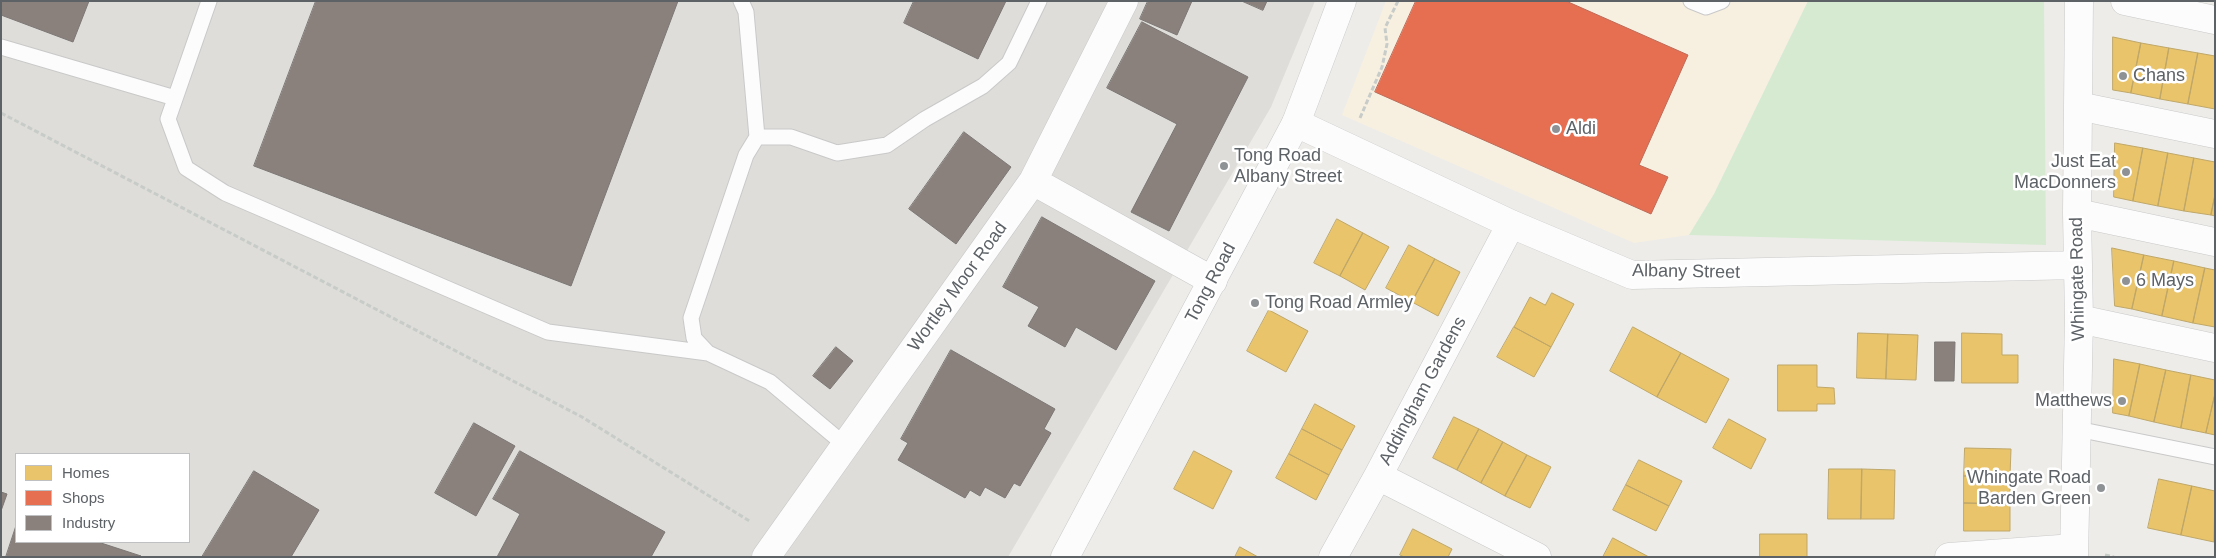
<!DOCTYPE html>
<style>
body{margin:0}
#map{position:relative;width:2216px;height:558px;overflow:hidden;background:#edece8;font-family:Helvetica,sans-serif}
canvas{display:block}
.frame{position:absolute;inset:0;border:2px solid #5d6267;pointer-events:none}
.legend{position:absolute;left:15px;top:453px;width:175px;height:90px;box-sizing:border-box;background:#fff;border:1px solid #bec0c2;margin:0;padding:6px 9px;list-style:none;font-size:15px;color:#5d6267}
.legend li{display:flex;align-items:center;gap:10px;height:25px}
.legend b{width:25px;border:1px solid #bec0c2}
</style>
<div id="map">
<canvas width="2216" height="558"></canvas>
<div class="frame"></div>
<ul class="legend">
<li><b style="height:14px;background:#e9c46a"></b>Homes</li>
<li><b style="height:14px;background:#e76f51"></b>Shops</li>
<li><b style="height:14px;background:#8a817c"></b>Industry</li>
</ul>
</div>
<script>
const c = document.querySelector('canvas').getContext('2d');
c.lineJoin = 'round';
function fillPath(path, color) { c.fillStyle = color; c.fill(path, 'evenodd'); }
function trace(path, color, width, dash) { c.strokeStyle = color; c.lineWidth = width; c.lineCap = dash ? 'butt' : 'round'; c.setLineDash(dash || []); c.stroke(path); }
function label(font, color, halo, rows, align = 'center') {
  c.font = font + ' Helvetica,sans-serif'; c.lineWidth = 5; c.setLineDash([]); c.textBaseline = 'middle'; c.strokeStyle = halo; c.fillStyle = color; for (const [text, x, y, turn = 0] of rows) {
    c.save(); c.translate(x, y); c.rotate((+turn || 0) * Math.PI / 180); c.textAlign = isNaN(turn) ? turn : align; if (halo) c.strokeText(text, 0, 0); c.fillText(text, 0, 0); c.restore();
  }
}
const commercial = new Path2D(`
 M 1386,1 L 1808,1 L 1714,194 L 1689,235 L 1634,243 L 1342,115 Z`);
const industrial = new Path2D(`
 M 1,1 L 1315,1 L 1271,107 L 1008,557 L 1,557 ZM 16,454 L 189,454 L 189,542 L 16,542 Z`);
const green = new Path2D(`
 M 1808,1 L 2044,1 L 2046,245 L 1689,235 L 1714,194 Z`);
const homes = new Path2D(`
 M 2113,37 L 2141,43 L 2131,93 L 2113,90 Z
 M 2141,43 L 2169,48 L 2160,99 L 2131,93 Z
 M 2169,48 L 2198,53 L 2188,104 L 2160,99 Z
 M 2198,53 L 2215,56 L 2215,109 L 2188,104 Z
 M 2115,143 L 2143,148 L 2133,201 L 2114,197 Z
 M 2143,148 L 2168,153 L 2158,206 L 2133,201 Z
 M 2168,153 L 2194,158 L 2184,211 L 2158,206 Z
 M 2194,158 L 2215,162 L 2215,195 L 2211,215 L 2184,211 Z
 M 2215,195 L 2215,216 L 2211,215 Z
 M 1337,219 L 1363,233 L 1340,276 L 1314,263 Z
 M 1363,233 L 1389,247 L 1365,290 L 1340,276 Z
 M 1409,245 L 1435,259 L 1412,302 L 1386,288 Z
 M 2112,248 L 2144,255 L 2132,309 L 2115,306 Z
 M 2144,255 L 2174,261 L 2162,316 L 2132,309 Z
 M 1435,259 L 1460,272 L 1438,316 L 1412,302 Z
 M 2174,261 L 2205,268 L 2193,323 L 2162,316 Z
 M 2205,268 L 2215,270 L 2215,327 L 2193,323 Z
 M 1552,293 L 1574,304 L 1551,347 L 1514,327 L 1530,297 L 1545,305 Z
 M 1269,310 L 1308,331 L 1286,372 L 1247,351 Z
 M 1514,327 L 1551,347 L 1534,377 L 1497,357 Z
 M 1633,327 L 1681,353 L 1657,397 L 1610,371 Z
 M 1858,333 L 1888,334 L 1886,379 L 1857,378 Z
 M 1962,333 L 2002,334 L 2002,355 L 2018,355 L 2018,383 L 1962,383 Z
 M 1888,334 L 1918,335 L 1916,380 L 1886,379 Z
 M 1681,353 L 1729,379 L 1706,423 L 1657,397 Z
 M 2114,359 L 2140,364 L 2129,416 L 2113,413 Z
 M 2140,364 L 2166,370 L 2154,422 L 2129,416 Z
 M 1778,365 L 1817,365 L 1817,387 L 1834,388 L 1835,404 L 1817,404 L 1817,411 L 1778,411 Z
 M 2166,370 L 2191,375 L 2181,428 L 2154,422 Z
 M 2191,375 L 2215,380 L 2215,394 L 2206,433 L 2181,428 Z
 M 2215,394 L 2215,435 L 2206,433 Z
 M 1315,404 L 1355,426 L 1342,450 L 1302,429 Z
 M 1454,417 L 1479,429 L 1457,470 L 1433,458 Z
 M 1729,419 L 1766,439 L 1751,469 L 1713,448 Z
 M 1302,429 L 1342,450 L 1329,475 L 1289,454 Z
 M 1479,429 L 1503,442 L 1481,483 L 1457,470 Z
 M 1503,442 L 1527,455 L 1505,496 L 1481,483 Z
 M 1965,448 L 2011,449 L 2010,476 L 1964,476 Z
 M 1194,451 L 1232,471 L 1213,509 L 1174,489 Z
 M 1289,454 L 1329,475 L 1316,500 L 1276,478 Z
 M 1527,455 L 1551,467 L 1530,508 L 1505,496 Z
 M 1639,460 L 1682,481 L 1669,506 L 1626,485 Z
 M 1829,469 L 1862,469 L 1861,519 L 1828,519 Z
 M 1862,469 L 1895,470 L 1894,519 L 1861,519 Z
 M 1964,476 L 2010,476 L 2010,504 L 1964,503 Z
 M 2159,479 L 2192,486 L 2181,535 L 2148,528 Z
 M 1626,485 L 1669,506 L 1656,531 L 1613,510 Z
 M 2192,486 L 2215,491 L 2214,542 L 2181,535 Z
 M 1964,503 L 2010,504 L 2010,531 L 1964,531 Z
 M 1413,529 L 1452,549 L 1448,557 L 1404,557 L 1400,555 Z
 M 1760,534 L 1807,534 L 1807,557 L 1760,557 Z
 M 1613,538 L 1649,557 L 1603,557 Z
 M 1240,547 L 1258,557 L 1235,557 Z`);
const shops = new Path2D(`
 M 1416,1 L 1566,1 L 1688,55 L 1639,165 L 1668,177 L 1651,214 L 1375,92 Z`);
const industry = new Path2D(`
 M 1,1 L 89,1 L 73,42 L 1,15 Z
 M 316,1 L 678,1 L 571,286 L 254,166 Z
 M 914,1 L 1006,1 L 978,59 L 904,23 Z
 M 1148,1 L 1192,1 L 1177,35 L 1140,19 Z
 M 1242,1 L 1267,1 L 1263,10 Z
 M 1142,22 L 1248,77 L 1169,231 L 1131,212 L 1177,124 L 1107,88 Z
 M 964,132 L 1011,167 L 956,244 L 909,209 Z
 M 1042,217 L 1155,281 L 1116,350 L 1076,327 L 1065,347 L 1028,326 L 1039,307 L 1003,287 Z
 M 1935,342 L 1955,342 L 1954,381 L 1935,381 Z
 M 836,347 L 853,361 L 830,389 L 813,376 Z
 M 951,350 L 1055,409 L 1044,429 L 1051,433 L 1020,486 L 1014,483 L 1005,498 L 985,487 L 980,496 L 970,490 L 965,498 L 898,460 L 908,443 L 901,439 Z
 M 474,423 L 515,446 L 476,516 L 435,493 Z
 M 520,451 L 665,532 L 651,557 L 497,557 L 520,514 L 493,499 Z
 M 254,471 L 319,510 L 291,557 L 202,557 Z
 M 1,492 L 7,494 L 1,511 Z
 M 16,526 L 16,542 L 98,542 L 141,556 L 6,557 Z`);
const path = new Path2D(`
 M 1,113 L 582,417 L 751,522
 M 1360,118 L 1382,67 L 1387,44 L 1385,28 L 1398,1
 M 2105,555 L 2114,557`);
const service = new Path2D(`
 M 209,1 L 168,119 L 186,168 L 225,193 L 548,332 L 708,353
 M 741,1 L 746,12 L 757,137
 M 1691,1 L 1706,7 L 1722,1
 M 1,47 L 175,98
 M 2077,429 L 2215,457
 M 845,445 L 770,382 L 708,353 L 694,338 L 691,318 L 746,155 L 757,137 L 791,137 L 837,153 L 887,145 L 925,119 L 983,86 L 1009,63 L 1039,1`);
const minor = new Path2D(`
 M 2125,1 L 2215,20
 M 2078,106 L 2215,134
 M 1296,123 L 1511,224 L 1632,275 L 2078,265
 M 1033,181 L 1213,281
 M 2077,213 L 2215,242
 M 2079,319 L 2215,348
 M 1378,476 L 1537,557
 M 766,557 L 1033,181 L 1124,1
 M 1333,557 L 1378,476 L 1511,224
 M 1949,557 L 2074,548
 M 2074,557 L 2079,319 L 2077,213 L 2079,1`);
const secondary = new Path2D(`
 M 1065,557 L 1296,123 L 1342,1`);
const markers = [
 [2123,76,5,"#8f9294"],
 [1556,129,5,"#8f9294"],
 [1224,166,5,"#8f9294"],
 [2126,172,5,"#8f9294"],
 [2126,281,5,"#8f9294"],
 [1255,303,5,"#8f9294"],
 [2122,401,5,"#8f9294"],
 [2101,488,5,"#8f9294"]
];
const poiNames = [
 ["Chans",2133,76],
 ["Aldi",1566,129],
 ["Tong Road",1234,156],
 ["Albany Street",1234,177],
 ["Just Eat",2116,162,"right"],
 ["MacDonners",2116,183,"right"],
 ["6 Mays",2136,281],
 ["Tong Road Armley",1265,303],
 ["Matthews",2112,401,"right"],
 ["Whingate Road",2091,478,"right"],
 ["Barden Green",2091,499,"right"]
];
const streetNames = [
 ["Albany Street",1686,272,1],
 ["Whingate Road",2078,279,-91],
 ["Tong Road",1211,283,-62],
 ["Wortley Moor Road",958,287,-54],
 ["Addingham Gardens",1423,391,-62]
];
fillPath(commercial, '#f7f0e1');
fillPath(industrial, '#deddd9');
fillPath(green, '#d6ead2');
fillPath(homes, '#e9c46a');
trace(homes, '#bfa769', 1);
fillPath(shops, '#e76f51');
trace(shops, '#be6b58', 1);
fillPath(industry, '#8a817c');
trace(industry, '#7c7876', 1);
trace(service, '#c9c9c9', 17);
trace(minor, '#c9c9c9', 29);
trace(secondary, '#c9caca', 29);
trace(path, '#c7ccc9', 3, [5, 2.5]);
trace(service, '#fcfcfc', 15);
trace(minor, '#fcfcfc', 28);
trace(secondary, '#fcfcfc', 28);
for (const [x, y, r, color] of markers) { const dot = new Path2D(); dot.arc(x, y, r, 0, 2 * Math.PI); c.fillStyle = color; c.fill(dot); trace(dot, '#fff', 2); }
label('18px', '#5d6267', '#fff', poiNames, 'left');
label('18px', '#5d6267', '#fff', streetNames);
</script>
